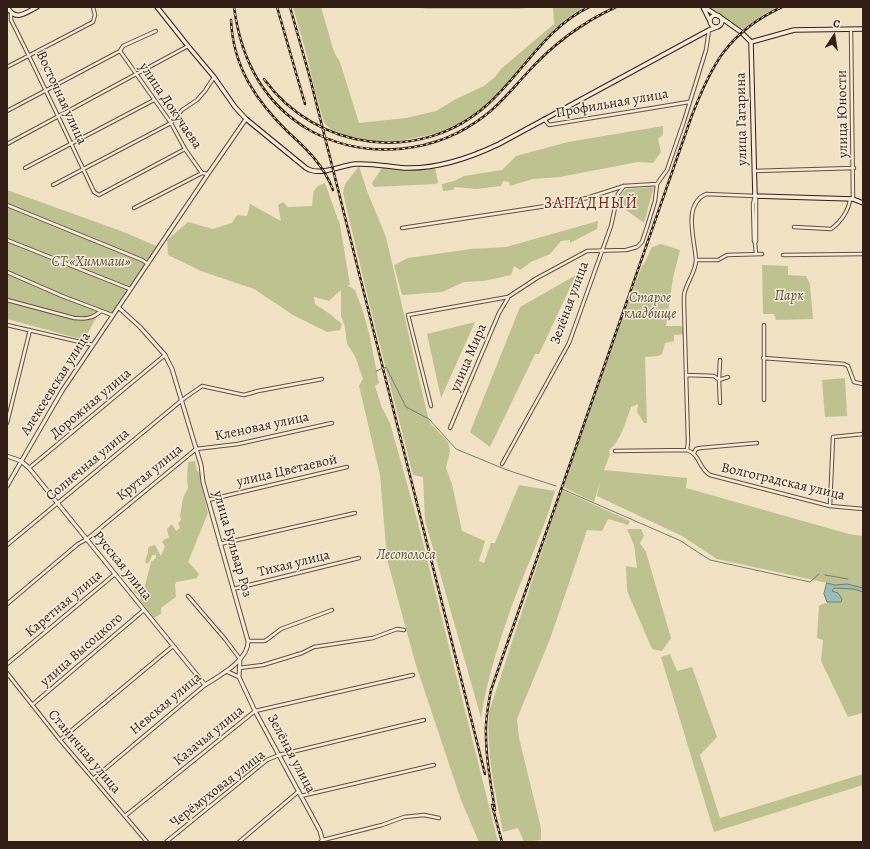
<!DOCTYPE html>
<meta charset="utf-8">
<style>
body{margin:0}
#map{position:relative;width:870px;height:849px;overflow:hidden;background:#f1e2c4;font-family:Alegreya,serif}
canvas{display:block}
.frame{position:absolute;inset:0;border:8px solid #331e15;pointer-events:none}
.north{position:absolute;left:814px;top:16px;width:40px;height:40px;-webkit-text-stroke:3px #f6ecd9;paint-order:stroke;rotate:12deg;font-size:11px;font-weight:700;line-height:16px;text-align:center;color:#331e15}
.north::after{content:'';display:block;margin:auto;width:14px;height:18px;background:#331e15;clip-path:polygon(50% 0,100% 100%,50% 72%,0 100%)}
</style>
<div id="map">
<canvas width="870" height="849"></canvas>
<div class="frame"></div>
<div class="north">С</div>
</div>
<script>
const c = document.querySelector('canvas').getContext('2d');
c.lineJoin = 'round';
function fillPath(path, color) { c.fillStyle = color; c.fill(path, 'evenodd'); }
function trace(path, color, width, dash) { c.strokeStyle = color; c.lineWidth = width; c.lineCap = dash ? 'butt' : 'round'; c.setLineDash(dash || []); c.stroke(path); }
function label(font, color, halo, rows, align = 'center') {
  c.font = font + ' Alegreya,serif'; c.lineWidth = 3; c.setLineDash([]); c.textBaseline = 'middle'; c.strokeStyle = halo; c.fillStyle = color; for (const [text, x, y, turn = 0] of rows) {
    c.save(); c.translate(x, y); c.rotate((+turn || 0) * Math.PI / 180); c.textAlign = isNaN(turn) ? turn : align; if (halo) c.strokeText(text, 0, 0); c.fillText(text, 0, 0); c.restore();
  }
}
const green = new Path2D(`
 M 293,7 L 321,7 L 334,52 L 340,62 L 359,123 L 406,118 L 436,111 L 456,99 L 484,86 L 495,77 L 502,68 L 554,24 L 553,7 L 584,7 C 540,32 519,79 481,109 C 465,122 444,132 424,136 C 407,140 390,143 373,141 C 361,140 335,134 327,126 C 324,124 323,119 322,115 C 316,97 312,78 308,59 C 303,42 298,24 293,7 Z
 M 414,7 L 536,7 L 518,9 L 427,9 Z
 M 707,7 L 778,7 L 764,14 L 743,29 L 741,27 L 740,29 Z
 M 663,126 L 663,135 L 658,139 L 661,152 L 653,163 L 638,162 L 560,177 L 533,179 L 510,186 L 509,182 L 503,181 L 501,186 L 476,189 L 455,187 L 453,190 L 443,191 L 442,184 L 454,181 L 464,176 L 502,170 L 516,156 L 568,142 Z
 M 359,166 L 367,191 L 386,237 L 428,417 L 430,423 L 448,442 L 450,450 L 446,468 L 452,484 L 462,531 L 485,541 L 479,561 L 484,563 L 491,543 L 495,543 L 519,485 L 555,491 C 543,535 521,577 507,620 C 496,652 486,685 481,718 L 425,520 L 423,477 L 413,475 L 367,294 L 343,193 L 345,184 Z
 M 382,168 L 435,168 L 438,182 L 436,184 L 374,187 L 372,183 Z
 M 325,183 L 340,225 L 350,285 L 347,285 L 355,290 L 362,308 L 369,333 L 379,383 L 375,386 L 382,408 L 390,423 L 418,523 L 498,842 L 479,842 L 461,800 L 415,662 L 387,559 L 380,475 L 359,386 L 363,379 L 355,356 L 347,344 L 345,327 L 341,316 L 341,290 L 329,301 L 314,297 L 315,304 L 330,314 L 342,324 L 340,330 L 327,332 L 293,315 L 254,289 L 201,271 L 168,255 L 167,240 L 188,222 L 213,229 L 232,223 L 237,215 L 247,216 L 250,204 L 281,221 L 278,205 L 283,202 L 288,207 L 312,206 C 314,193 311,188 325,183 Z
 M 654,187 L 644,223 L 619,205 L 621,195 L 626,189 Z
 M 7,190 L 121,231 L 159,247 L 112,315 L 100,311 L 84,340 L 7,319 Z
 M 598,221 L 597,229 L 570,243 L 570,240 L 561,241 L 550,254 L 531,262 L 520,270 L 514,266 L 511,275 L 484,281 L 464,282 L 442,292 L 402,295 L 394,265 L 408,258 L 471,249 L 506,247 Z
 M 661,244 L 680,250 L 673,278 L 666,326 L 684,326 L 683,334 L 674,335 L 674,341 L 665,343 L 662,354 L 658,356 L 645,357 L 647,423 L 644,423 L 637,412 L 638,404 L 631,407 C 626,421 621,441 609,450 L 610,454 L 604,470 L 687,478 L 686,488 L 849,534 L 863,536 L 863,591 L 857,590 L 863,592 L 863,713 L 848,717 L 821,661 L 823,640 L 817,638 L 819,606 C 825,601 834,602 841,602 L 831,591 L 834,588 L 850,588 L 717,559 L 682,536 L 597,496 L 600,482 L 594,502 L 563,487 L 617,331 L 642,266 L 644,264 L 652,247 Z
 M 762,265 L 788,266 L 788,275 L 806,276 L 810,284 L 813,319 L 776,320 L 774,314 L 763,314 Z
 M 576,275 L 539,354 L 535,354 L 490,447 L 470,432 L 520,307 Z
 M 475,322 L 441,398 L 427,334 Z
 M 845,378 L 847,416 L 825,417 L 822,380 Z
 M 195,461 L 197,471 L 200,473 L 202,488 L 208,513 L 188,562 L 194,568 L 199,574 L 197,578 L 188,580 L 176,582 L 175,585 L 176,597 L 161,608 L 161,614 L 154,618 L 140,600 L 139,595 L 134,592 L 134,585 L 144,589 L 151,562 L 156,558 L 156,555 L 152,555 L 150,561 L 147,564 L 145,561 L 148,553 L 148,547 L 155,545 L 161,556 L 165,546 L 162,542 L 165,539 L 169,538 L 167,529 L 172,524 L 176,531 L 180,528 L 178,523 L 181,520 L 180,516 L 183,498 L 188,488 L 187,478 L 188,462 Z
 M 562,490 L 630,521 L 628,525 L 608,519 L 602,531 L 587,530 L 550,639 L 517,719 L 519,738 L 541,828 L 541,840 L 524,842 L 518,828 L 503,832 C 495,792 486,752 489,712 Z
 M 627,529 L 641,529 L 644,536 L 640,543 L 646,552 L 671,638 L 662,651 L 652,649 L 627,591 L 626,566 L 637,568 L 634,545 Z
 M 670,654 L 677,671 L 692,667 L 717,737 L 700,755 L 720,818 L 863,774 L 863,785 L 714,832 L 661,657 Z`);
const water = new Path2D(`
 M 827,583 L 835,585 L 847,584 L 863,588 L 863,592 L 853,589 L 834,588 L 832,591 L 838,593 L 842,599 L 841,602 L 827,602 L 824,594 Z`);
const stream = new Path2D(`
 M 376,371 L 386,367 L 406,407 L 429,419 L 456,449 L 507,470 L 556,486
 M 562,489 L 681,541 L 710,560 L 810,582 L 819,574
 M 825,575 L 848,579`);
const minor = new Path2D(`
 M 11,14 L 11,20 C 40,77 67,135 94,192 L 99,195 L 185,149
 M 851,29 L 853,199
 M 120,51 L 171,123 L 185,149 L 202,173
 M 7,67 L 93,22 L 95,15 L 93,7
 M 7,111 L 120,51 L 123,46 L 156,31
 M 544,119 L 549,125 L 689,102
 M 7,144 L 188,46
 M 25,168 L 154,100
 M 754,171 L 854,168
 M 53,185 L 171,123 L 182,110 L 197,100 L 205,91 L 214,77
 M 755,196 L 753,204 L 754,241 L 755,243 L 756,254
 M 7,205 L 142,260 L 148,264
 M 134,208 L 202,173 L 208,174
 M 794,227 L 831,229 C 841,222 849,210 850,199
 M 402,228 L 546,206 L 587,198 L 624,186 L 657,184
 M 7,240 L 130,289
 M 755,243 L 756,241 L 756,198
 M 783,255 L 863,254
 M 696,260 L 718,260 L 727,255 L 762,254
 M 7,272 L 62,296 L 112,315
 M 7,300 L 74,318 C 85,319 92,319 101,311
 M 7,325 L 93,345
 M 763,358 L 844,364 L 848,366 L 854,382 L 863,384
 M 687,375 L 714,376 L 719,380 L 728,377
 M 764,400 L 764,325
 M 720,403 L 719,380 L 720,360
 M 431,406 L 408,315 L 508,297 L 537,278 L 587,251 L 626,250 L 637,247 L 642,242 L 647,227 L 655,201 L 657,184 L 667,170 L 684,121 L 706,50 L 709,30
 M 7,423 L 30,330
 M 450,428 L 499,313 L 508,298
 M 687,450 L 688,442 L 684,304 C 684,302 684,298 684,295 C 686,283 696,272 696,260 C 695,240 682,205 706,194 L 755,196
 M 615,451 L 687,450 C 701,455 698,468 710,475 L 830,506 L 863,509
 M 694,453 L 696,449 L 700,448 L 757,443
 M 502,464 L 569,343 L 611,226 L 618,194 L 624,186
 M 29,468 L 165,355
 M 208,500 L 347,467
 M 830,506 L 833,437 L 863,434
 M 220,544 L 355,513
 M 7,545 L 182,400 L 202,386 L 244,395 L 258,391 L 322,379
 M 233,589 L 359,558
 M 188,596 L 225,639 L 240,659
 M 7,604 L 78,544 L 87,539 L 196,449 L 238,444 L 332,423
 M 248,641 L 265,641 L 281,629 L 332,610
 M 7,664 L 115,574
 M 239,668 L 263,665 L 302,653 L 314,647 L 373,638 L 397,629 L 404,630
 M 7,673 L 60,740 L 147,842
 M 32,705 L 144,610
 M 60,740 L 173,646
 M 93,779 L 205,685
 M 301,796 L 434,765
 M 125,816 L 255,711 L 413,675
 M 166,842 L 267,760 L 279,755 L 424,720
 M 239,842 L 299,791
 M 320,842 L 323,840 L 382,825 L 404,817 L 424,815 L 439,818`);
const tertiary = new Path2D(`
 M 7,456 L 21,461 L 29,468 L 205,685 C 219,676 249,660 248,641 L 208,500 L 203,482 L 201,465 L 172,369 L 165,355 L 140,327 L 118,307
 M 7,486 L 62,391 L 208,174 L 246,119
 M 226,671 L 239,677 L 255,711 L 320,831 L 323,842
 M 239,677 L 240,659`);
const secondary = new Path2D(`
 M 7,7 C 16,22 25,13 37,7
 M 157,7 L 188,46 L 214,77 L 235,107 L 246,119 L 306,168 C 320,177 341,165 356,164 C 373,163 389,167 405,168 C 438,169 470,158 499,144 L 709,30 L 717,27
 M 703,7 L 710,21
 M 704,7 L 718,16
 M710 21a6 6 0 1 1 12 0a6 6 0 1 1-12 0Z
 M 720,17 L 741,32 L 751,42
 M 751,42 L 755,196 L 853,199 L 863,203
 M 751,42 L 794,30 L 863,29`);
const rail = new Path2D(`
 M 234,7 C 241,60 263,104 311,131 C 367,161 437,154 487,114 C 502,102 514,87 527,73 C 553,44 581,23 616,7
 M 277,7 L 305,104
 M 290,7 L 310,78 L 485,774
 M 231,20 C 233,67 256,101 289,133 C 308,150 324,166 333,190
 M 264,79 C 316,151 420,165 487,105 C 522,74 545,28 589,7
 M 492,805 L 502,842
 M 495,810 C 491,785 486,761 486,736 C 485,720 488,705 491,690 L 691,118 C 711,65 728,32 782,7`);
const streetNames = [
 ["Восточная улица",61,98,65],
 ["Профильная улица",612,104,-10],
 ["улица Докучаева",170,106,56],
 ["улица Юности",843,114,-91],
 ["улица Гагарина",742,119,-91],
 ["Зелёная улица",570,303,-70],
 ["улица Мира",469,358,-67],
 ["Алексеевская улица",56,384,-58],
 ["Дорожная улица",91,404,-40],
 ["Кленовая улица",262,427,-12],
 ["Солнечная улица",88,465,-40],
 ["улица Цветаевой",287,471,-13],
 ["Крутая улица",150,473,-39],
 ["Волгоградская улица",783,482,13],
 ["улица Бульвар Роз",232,544,74],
 ["Тихая улица",294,564,-14],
 ["Русская улица",122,566,51],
 ["Каретная улица",64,604,-40],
 ["улица Высоцкого",82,650,-41],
 ["Невская улица",166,704,-40],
 ["Казачья улица",209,736,-39],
 ["Станичная улица",84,752,50],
 ["Зелёная улица",291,754,62],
 ["Черёмуховая улица",218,789,-38]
];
const parkNames = [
 ["СТ «Химмаш»",91,263],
 ["Парк",789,297],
 ["Старое",650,299],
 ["кладбище",650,315],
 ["Лесополоса",406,556]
];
const quarterNames = [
 ["ЗАПАДНЫЙ",591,204]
];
fillPath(green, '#bec291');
fillPath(water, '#9bbdb7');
trace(water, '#717d76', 1);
trace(stream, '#717d76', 1);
trace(minor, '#624f41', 4.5);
trace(tertiary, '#624f41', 5);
trace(secondary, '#331e15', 5.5);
trace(minor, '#f6ecd9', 2.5);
trace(tertiary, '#f6ecd9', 3);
trace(secondary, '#f6ecd9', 3.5);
trace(rail, '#331e15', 2.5);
trace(rail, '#f6ecd9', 1, [3]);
label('14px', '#331e15', '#f6ecd9', streetNames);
label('italic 14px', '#5d4f3a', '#f6ecd9', parkNames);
c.letterSpacing = '1px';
label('16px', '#7a1f14', '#f6ecd9', quarterNames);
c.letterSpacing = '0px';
</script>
